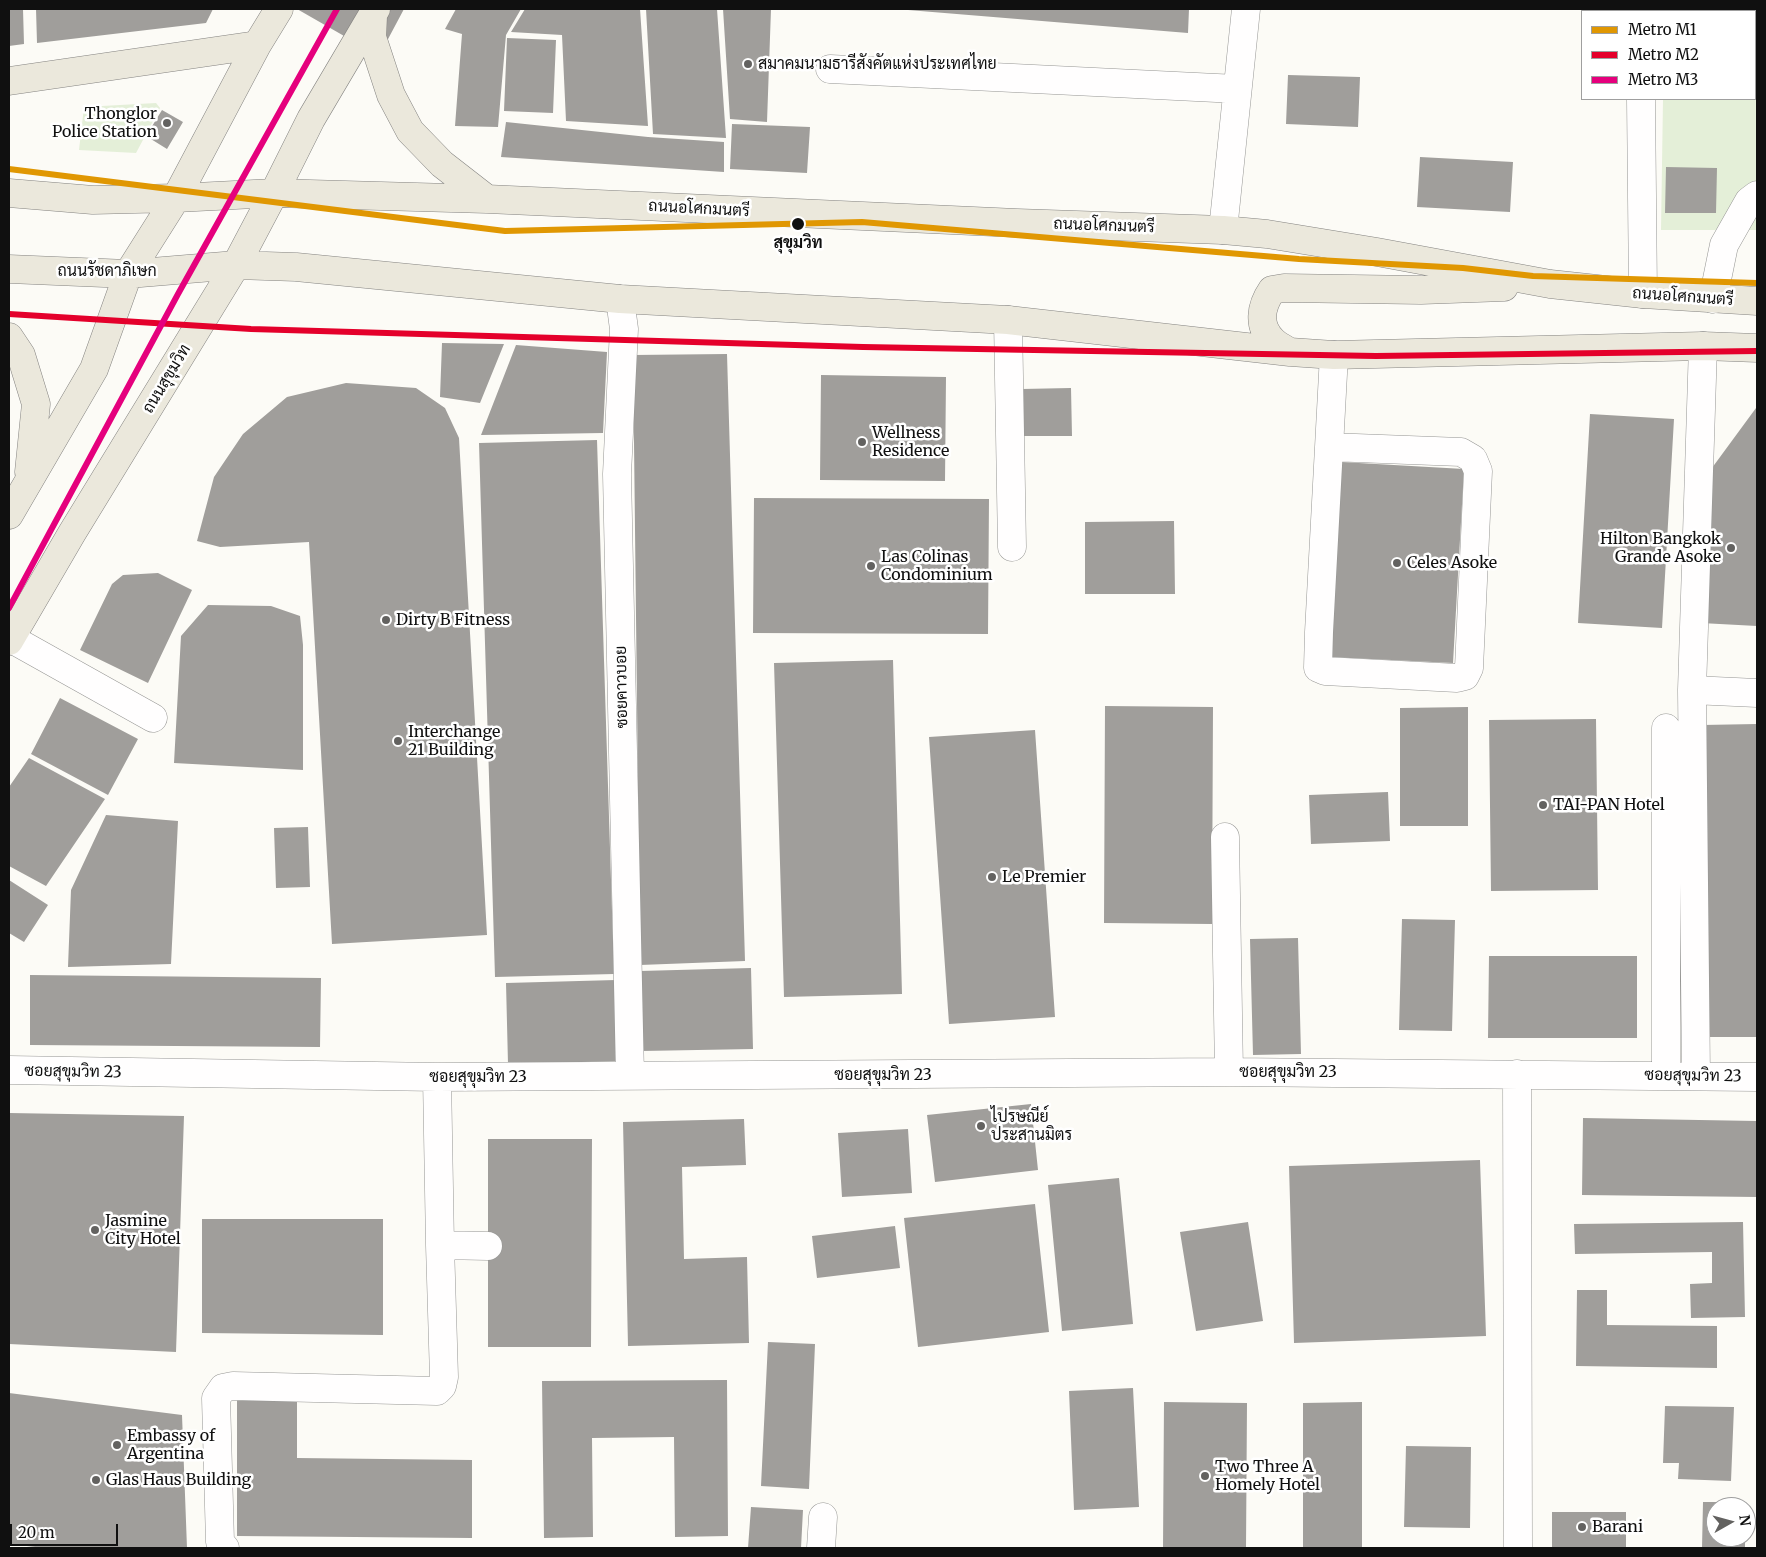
<!DOCTYPE html>
<meta charset="utf-8">
<style>
body{margin:0}
#map{position:relative;width:1766px;height:1557px;overflow:hidden;background:#fcfbf6;font-family:Merriweather,serif}
canvas{display:block}
.frame{position:absolute;inset:0;border:10px solid #101010;pointer-events:none}
.legend{position:absolute;left:1581px;top:10px;width:175px;height:90px;box-sizing:border-box;background:#fff;border:1px solid #9f9f9f;margin:0;padding:6px 9px;list-style:none;font-size:15px;color:#101010}
.legend li{display:flex;align-items:center;gap:10px;height:25px}
.legend b{width:25px;border:1px solid #9f9f9f}
.north{position:absolute;left:1706px;top:1497px;width:50px;height:50px;box-sizing:border-box;background:#fff;border:1px solid #9f9f9f;border-radius:50%;rotate:83deg;font-size:14px;font-weight:700;line-height:20px;text-align:center;color:#101010}
.north::after{content:'';display:block;margin:auto;width:18px;height:22px;background:#636260;clip-path:polygon(50% 0,100% 100%,50% 72%,0 100%)}
.scale{position:absolute;left:10px;top:1524px;width:108px;height:22px;box-sizing:border-box;border:2px solid #101010;border-top:0;padding-left:6px;font-size:15px;line-height:18px;white-space:nowrap;color:#101010;-webkit-text-stroke:4px #fff;paint-order:stroke}
</style>
<div id="map">
<canvas width="1766" height="1557"></canvas>
<div class="frame"></div>
<ul class="legend">
<li><b style="height:6px;background:#e09702"></b>Metro M1</li>
<li><b style="height:6px;background:#e4002b"></b>Metro M2</li>
<li><b style="height:6px;background:#e5007d"></b>Metro M3</li>
</ul>
<div class="north">N</div>
<div class="scale">20 m</div>
</div>
<script>
const c = document.querySelector('canvas').getContext('2d');
c.lineJoin = 'round';
function fillPath(path, color) { c.fillStyle = color; c.fill(path, 'evenodd'); }
function trace(path, color, width, dash) { c.strokeStyle = color; c.lineWidth = width; c.lineCap = dash ? 'butt' : 'round'; c.setLineDash(dash || []); c.stroke(path); }
function label(font, color, halo, rows, align = 'center') {
  c.font = font + ' Merriweather,Sarabun,serif'; c.lineWidth = 5; c.setLineDash([]); c.textBaseline = 'middle'; c.strokeStyle = halo; c.fillStyle = color; for (const [text, x, y, turn = 0] of rows) {
    c.save(); c.translate(x, y); c.rotate((+turn || 0) * Math.PI / 180); c.textAlign = isNaN(turn) ? turn : align; if (halo) c.strokeText(text, 0, 0); c.fillText(text, 0, 0); c.restore();
  }
}
const green = new Path2D(`
 M 1663,9 L 1757,9 L 1757,230 L 1661,230 L 1663,99 L 1755,99 L 1755,11 L 1663,11 Z
 M 156,103 L 160,108 L 136,153 L 79,150 L 84,107 Z`);
const building = new Path2D(`
 M 9,9 L 23,9 L 24,44 L 9,46 Z
 M 36,9 L 213,9 L 206,23 L 37,43 Z
 M 297,9 L 404,9 L 379,56 Z
 M 456,9 L 521,9 L 506,35 L 498,127 L 455,126 L 462,34 L 445,29 Z
 M 525,9 L 640,9 L 648,126 L 566,121 L 562,35 L 511,32 Z
 M 646,9 L 717,9 L 726,138 L 653,134 Z
 M 723,9 L 771,9 L 767,122 L 730,119 Z
 M 908,9 L 1189,9 L 1188,33 L 908,10 Z
 M 507,38 L 556,40 L 553,113 L 504,111 Z
 M 1288,75 L 1360,77 L 1358,127 L 1286,124 Z
 M 162,110 L 183,122 L 167,149 L 146,136 Z
 M 506,122 L 648,137 L 724,142 L 724,172 L 501,157 Z
 M 732,124 L 810,127 L 807,173 L 730,169 Z
 M 1420,157 L 1513,162 L 1510,212 L 1417,207 Z
 M 1666,167 L 1717,168 L 1716,213 L 1665,213 Z
 M 442,343 L 504,344 L 480,403 L 440,397 Z
 M 516,345 L 607,352 L 603,433 L 481,435 Z
 M 727,354 L 745,961 L 640,965 L 633,355 Z
 M 821,375 L 946,377 L 945,481 L 820,480 Z
 M 346,383 L 416,388 L 445,408 L 459,438 L 487,935 L 332,944 L 309,542 L 220,547 L 197,541 L 214,477 L 243,434 L 287,397 Z
 M 1071,388 L 1072,436 L 1023,436 L 1022,389 Z
 M 1756,408 L 1757,408 L 1757,626 L 1701,623 L 1709,472 Z
 M 1590,414 L 1674,419 L 1662,628 L 1578,623 Z
 M 597,440 L 614,974 L 495,977 L 479,443 Z
 M 1341,462 L 1464,469 L 1453,663 L 1330,657 Z
 M 754,498 L 989,499 L 988,634 L 753,633 Z
 M 1174,521 L 1175,594 L 1085,594 L 1085,522 Z
 M 158,573 L 192,590 L 148,683 L 80,650 L 112,584 L 123,575 Z
 M 208,605 L 271,606 L 300,616 L 303,645 L 303,770 L 174,763 L 181,636 Z
 M 893,660 L 902,994 L 784,997 L 774,663 Z
 M 60,698 L 138,739 L 108,795 L 31,754 Z
 M 1105,706 L 1213,707 L 1212,924 L 1104,923 Z
 M 1468,707 L 1468,826 L 1400,826 L 1400,708 Z
 M 1596,719 L 1598,890 L 1491,891 L 1489,720 Z
 M 1757,724 L 1757,1037 L 1702,1037 L 1702,725 Z
 M 1035,730 L 1055,1017 L 949,1024 L 929,737 Z
 M 29,758 L 105,799 L 46,886 L 9,866 L 9,787 Z
 M 1388,792 L 1390,841 L 1311,844 L 1309,795 Z
 M 106,815 L 178,821 L 171,964 L 68,967 L 71,890 Z
 M 308,827 L 310,887 L 276,888 L 274,828 Z
 M 9,880 L 48,905 L 24,942 L 9,933 Z
 M 1402,919 L 1455,920 L 1452,1031 L 1399,1030 Z
 M 1298,938 L 1301,1054 L 1253,1055 L 1250,939 Z
 M 1489,956 L 1637,956 L 1637,1038 L 1488,1038 Z
 M 751,968 L 753,1049 L 642,1051 L 640,971 Z
 M 30,975 L 321,978 L 320,1047 L 30,1045 Z
 M 616,980 L 618,1061 L 508,1064 L 506,983 Z
 M 1031,1104 L 1038,1170 L 935,1182 L 927,1115 Z
 M 9,1113 L 184,1116 L 176,1352 L 9,1344 Z
 M 1583,1118 L 1757,1121 L 1757,1197 L 1582,1195 Z
 M 744,1119 L 746,1165 L 682,1167 L 684,1259 L 747,1257 L 749,1343 L 628,1346 L 623,1122 Z
 M 908,1129 L 912,1193 L 842,1197 L 838,1133 Z
 M 488,1139 L 592,1139 L 591,1347 L 488,1347 Z
 M 1480,1160 L 1486,1336 L 1294,1343 L 1289,1166 Z
 M 1119,1178 L 1133,1324 L 1062,1331 L 1048,1185 Z
 M 1035,1204 L 1049,1332 L 918,1347 L 904,1218 Z
 M 202,1219 L 383,1219 L 383,1335 L 202,1333 Z
 M 1248,1222 L 1263,1321 L 1196,1331 L 1180,1232 Z
 M 1743,1222 L 1745,1317 L 1691,1318 L 1690,1284 L 1712,1283 L 1712,1252 L 1575,1254 L 1574,1224 Z
 M 895,1226 L 900,1268 L 817,1278 L 812,1236 Z
 M 1577,1290 L 1607,1290 L 1607,1325 L 1717,1326 L 1717,1368 L 1576,1366 Z
 M 768,1342 L 815,1344 L 809,1489 L 761,1486 Z
 M 727,1380 L 728,1536 L 675,1537 L 674,1437 L 592,1438 L 593,1537 L 544,1538 L 542,1381 Z
 M 1133,1388 L 1139,1507 L 1074,1510 L 1069,1391 Z
 M 9,1393 L 182,1415 L 187,1548 L 44,1548 L 9,1544 Z
 M 237,1398 L 297,1399 L 297,1458 L 472,1460 L 472,1538 L 237,1536 Z
 M 1164,1402 L 1247,1403 L 1246,1548 L 1163,1548 Z
 M 1362,1402 L 1362,1548 L 1303,1548 L 1303,1403 Z
 M 1665,1406 L 1734,1407 L 1731,1481 L 1678,1479 L 1679,1463 L 1663,1463 Z
 M 1406,1446 L 1471,1447 L 1470,1528 L 1404,1527 Z
 M 1703,1502 L 1745,1502 L 1745,1507 L 1716,1507 L 1716,1537 L 1745,1537 L 1745,1548 L 1702,1548 Z
 M 751,1507 L 803,1510 L 801,1548 L 748,1548 Z
 M 1552,1512 L 1626,1512 L 1626,1548 L 1552,1548 Z`);
const minor = new Path2D(`
 M 1640,9 L 1640,11
 M 830,69 L 1237,89
 M 1641,99 L 1643,294
 M 1223,230 L 1246,9
 M 620,299 L 624,329 L 617,474 L 630,1076
 M 1713,299 L 1724,245 L 1749,201 L 1757,195
 M 1008,320 L 1012,547
 M 1329,447 L 1461,452 L 1473,459 L 1478,471 L 1469,668 L 1465,676 L 1457,678 L 1325,671 L 1318,668 L 1319,632 L 1334,355
 M 10,638 L 153,718
 M 1692,690 L 1757,693
 M 1225,837 L 1229,1072
 M 9,1070 L 437,1077 L 1229,1072 L 1757,1077
 M 1517,1074 L 1518,1548
 M 1666,1075 L 1666,728
 M 1696,1076 L 1692,690 L 1703,346
 M 440,1245 L 488,1246
 M 225,1548 L 220,1542 L 216,1398 L 223,1388 L 233,1386 L 437,1391 L 442,1386 L 444,1377 L 440,1245 L 437,1077
 M 821,1548 L 823,1517`);
const major = new Path2D(`
 M 373,16 L 372,37 L 391,95 L 410,131 L 442,164 L 487,199
 M 9,81 L 257,45
 M 9,193 L 93,200 L 176,198 L 274,193 L 487,199 L 1017,223 L 1223,230 L 1267,234 L 1377,252 L 1550,284 L 1643,294 L 1757,301
 M 9,269 L 128,274 L 236,265 L 296,267 L 620,299 L 1008,320 L 1290,352 L 1334,355 L 1703,346 L 1757,348
 M 9,337 L 21,355 L 36,404 L 29,472
 M 1290,352 C 1285,349 1278,346 1273,341 C 1257,326 1261,306 1272,290 L 1284,288 L 1421,290 L 1504,287
 M 9,515 L 94,369 L 128,274 L 176,198 L 257,45 L 279,9
 M 9,641 L 72,533 L 236,265 L 274,193 L 311,119 L 376,9`);
const metro1 = new Path2D(`
 M 9,169 L 505,231 L 862,222 L 1299,259 L 1463,268 L 1533,276 L 1757,283`);
const metro2 = new Path2D(`
 M 9,314 L 251,329 L 863,347 L 1376,356 L 1757,351`);
const metro3 = new Path2D(`
 M 9,608 L 178,294 L 337,9`);
const markers = [
 [748,64,5,"#636260"],
 [167,123,5,"#636260"],
 [798,224,7,"#101010"],
 [862,442,5,"#636260"],
 [1731,548,5,"#636260"],
 [1397,563,5,"#636260"],
 [871,566,5,"#636260"],
 [386,620,5,"#636260"],
 [398,741,5,"#636260"],
 [1543,805,5,"#636260"],
 [992,877,5,"#636260"],
 [981,1126,5,"#636260"],
 [95,1230,5,"#636260"],
 [117,1445,5,"#636260"],
 [1205,1476,5,"#636260"],
 [96,1480,5,"#636260"],
 [1582,1527,5,"#636260"]
];
const poiNames = [
 ["สมาคมนามธารีสังคัตแห่งประเทศไทย",758,64],
 ["Thonglor",157,114,"right"],
 ["Police Station",157,132,"right"],
 ["Wellness",872,433],
 ["Residence",872,451],
 ["Hilton Bangkok",1721,539,"right"],
 ["Grande Asoke",1721,557,"right"],
 ["Las Colinas",881,557],
 ["Condominium",881,575],
 ["Celes Asoke",1407,563],
 ["Dirty B Fitness",396,620],
 ["Interchange",408,732],
 ["21 Building",408,750],
 ["TAI-PAN Hotel",1553,805],
 ["Le Premier",1002,877],
 ["ไปรษณีย์",991,1117],
 ["ประสานมิตร",991,1135],
 ["Jasmine",105,1221],
 ["City Hotel",105,1239],
 ["Embassy of",127,1436],
 ["Argentina",127,1454],
 ["Two Three A",1215,1467],
 ["Homely Hotel",1215,1485],
 ["Glas Haus Building",106,1480],
 ["Barani",1592,1527]
];
const streetNames = [
 ["ถนนอโศกมนตรี",699,209,3],
 ["ถนนอโศกมนตรี",1104,226,2],
 ["ถนนรัชดาภิเษก",107,271],
 ["ถนนอโศกมนตรี",1683,297,4],
 ["ถนนสุขุมวิท",167,379,-59],
 ["ซอยคาวบอย",622,687,-91],
 ["ซอยสุขุมวิท 23",73,1072,1],
 ["ซอยสุขุมวิท 23",1288,1072],
 ["ซอยสุขุมวิท 23",883,1075],
 ["ซอยสุขุมวิท 23",1693,1076,1],
 ["ซอยสุขุมวิท 23",478,1077]
];
const stopNames = [
 ["สุขุมวิท",798,243]
];
fillPath(green, '#e4efd8');
fillPath(building, '#a09e9b');
trace(minor, '#969694', 29);
trace(major, '#848381', 29);
trace(minor, '#fffefe', 28);
trace(major, '#ebe8dc', 28);
trace(metro1, '#e09702', 6);
trace(metro2, '#e4002b', 6);
trace(metro3, '#e5007d', 6);
for (const [x, y, r, color] of markers) { const dot = new Path2D(); dot.arc(x, y, r, 0, 2 * Math.PI); c.fillStyle = color; c.fill(dot); trace(dot, '#fff', 2); }
label('16px', '#101010', '#fff', poiNames, 'left');
label('16px', '#101010', '#fff', streetNames);
label('bold 16px', '#101010', '#fff', stopNames);
</script>
